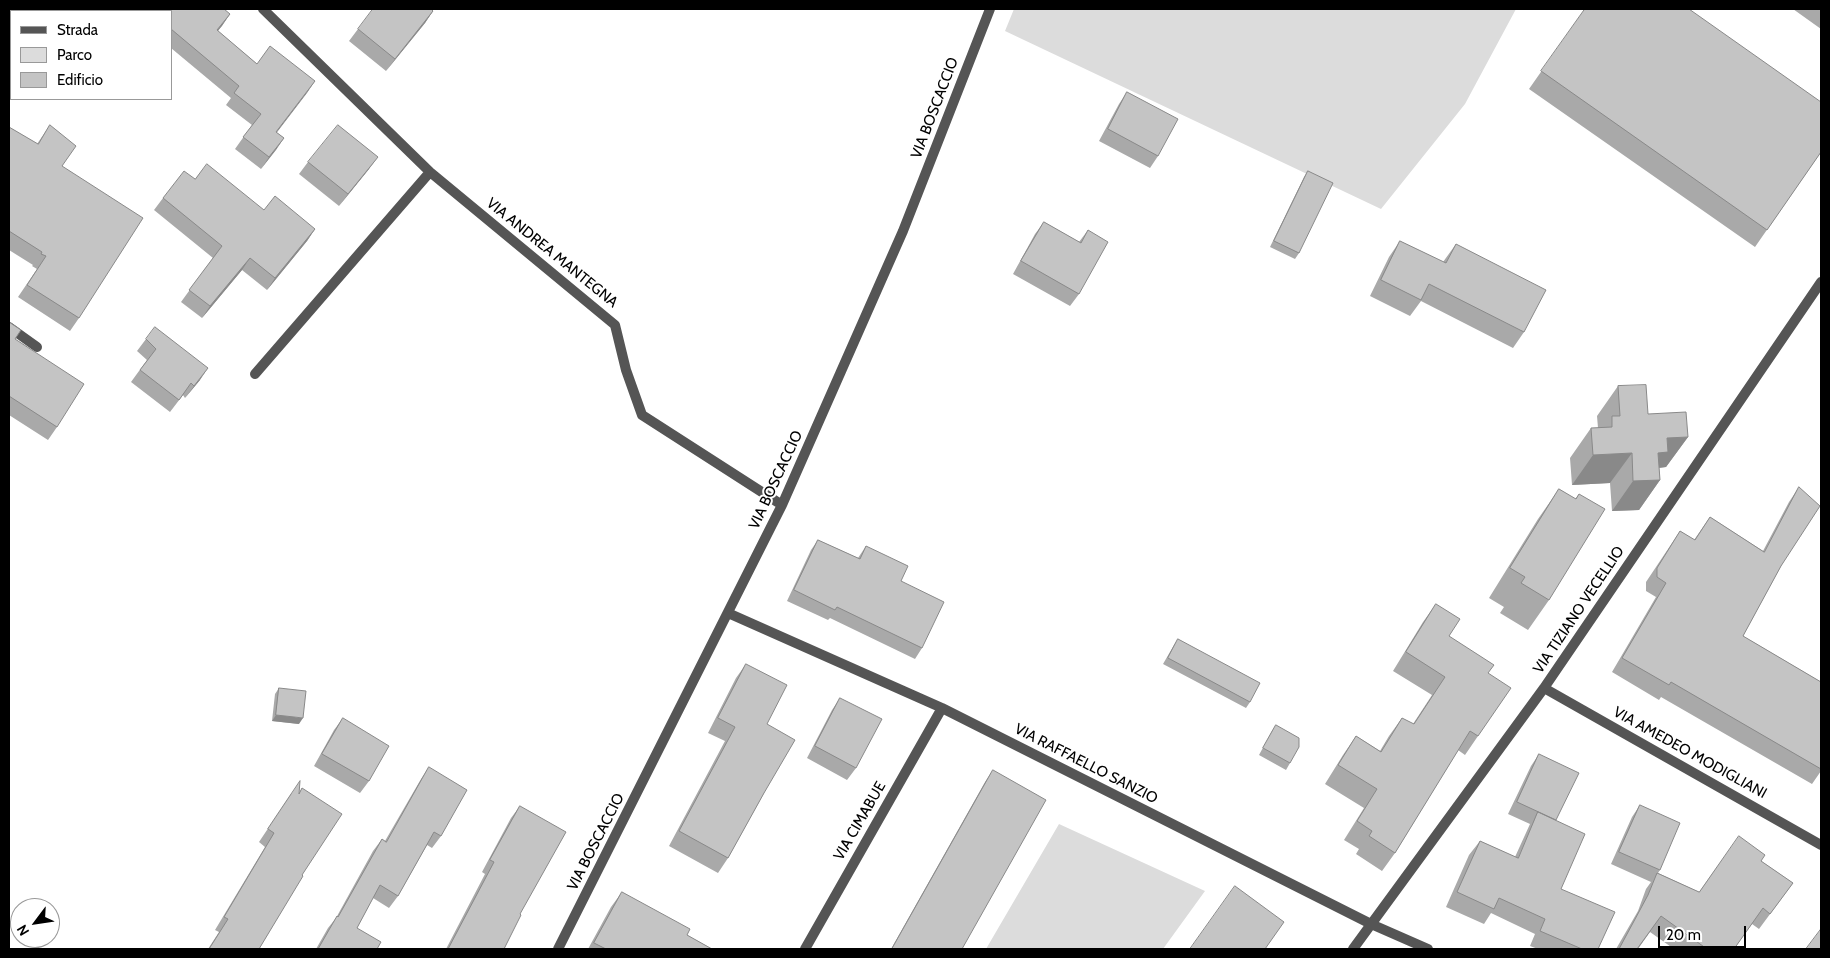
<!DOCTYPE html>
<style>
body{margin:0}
#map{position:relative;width:1830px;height:958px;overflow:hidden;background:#fff;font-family:Cabin,sans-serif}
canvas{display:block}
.frame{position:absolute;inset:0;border:10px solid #000;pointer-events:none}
.legend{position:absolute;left:10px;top:10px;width:162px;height:90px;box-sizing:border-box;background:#fff;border:1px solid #999;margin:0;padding:6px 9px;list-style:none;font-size:15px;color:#000}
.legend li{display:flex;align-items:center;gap:10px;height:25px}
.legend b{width:25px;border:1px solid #999}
.north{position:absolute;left:10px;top:898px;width:50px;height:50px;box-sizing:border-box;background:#fff;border:1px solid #999;border-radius:50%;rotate:239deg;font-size:14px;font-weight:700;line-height:20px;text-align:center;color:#000}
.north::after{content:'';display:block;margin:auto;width:18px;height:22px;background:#000;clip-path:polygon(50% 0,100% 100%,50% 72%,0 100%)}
.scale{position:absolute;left:1658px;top:926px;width:88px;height:22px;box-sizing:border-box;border:2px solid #000;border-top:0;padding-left:6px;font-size:15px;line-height:18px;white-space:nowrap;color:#000;-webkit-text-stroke:4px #fff;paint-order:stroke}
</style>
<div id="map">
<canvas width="1830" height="958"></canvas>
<div class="frame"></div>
<ul class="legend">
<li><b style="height:6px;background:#555"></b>Strada</li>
<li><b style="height:14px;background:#dcdcdc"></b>Parco</li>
<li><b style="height:14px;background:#c4c4c4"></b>Edificio</li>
</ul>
<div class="north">N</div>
<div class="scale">20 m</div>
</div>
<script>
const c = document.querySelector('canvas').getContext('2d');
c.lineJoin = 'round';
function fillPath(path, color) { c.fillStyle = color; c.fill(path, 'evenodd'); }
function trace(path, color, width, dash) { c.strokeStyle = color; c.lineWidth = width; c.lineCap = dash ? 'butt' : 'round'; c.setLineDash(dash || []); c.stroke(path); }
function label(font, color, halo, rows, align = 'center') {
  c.font = font + ' Cabin,sans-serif'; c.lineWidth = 4; c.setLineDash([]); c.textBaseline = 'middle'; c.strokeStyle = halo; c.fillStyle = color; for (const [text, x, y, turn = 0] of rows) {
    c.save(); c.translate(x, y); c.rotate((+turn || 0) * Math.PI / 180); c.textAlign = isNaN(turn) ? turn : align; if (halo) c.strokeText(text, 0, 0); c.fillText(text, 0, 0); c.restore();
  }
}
const green = new Path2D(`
 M 1014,9 L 1516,9 L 1465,104 L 1381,209 L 1005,31 Z
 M 1059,824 L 1205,891 L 1163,949 L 986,949 Z`);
const minor = new Path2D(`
 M 263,9 L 430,172 L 615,325 L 626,370 L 642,415 L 782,505
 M 9,327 L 37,347
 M 255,374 L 430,172
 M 728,613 L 942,708 L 1371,924 L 1428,949
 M 1544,688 L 1821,845
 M 558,949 L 782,505 L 903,231 L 990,9
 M 805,949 L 942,708
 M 1353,949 L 1544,688 L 1821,282`);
const wall = new Path2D(`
 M 128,9 L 195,9 L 196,10 L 230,14 L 218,31 L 257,64 L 315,81 L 276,132 L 284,138 L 261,169 L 235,149 L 252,125 L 226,105 L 231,98 L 171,48 L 171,11 L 131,11 Z
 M 1585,9 L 1821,152 L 1755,247 L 1529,89 Z
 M 1793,9 L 1821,9 L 1821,29 Z
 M 433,11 L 425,23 L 386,71 L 349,41 L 358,29 Z
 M 1127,92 L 1158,156 L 1150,168 L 1099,141 L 1119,104 Z
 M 50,125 L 62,166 L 79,318 L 70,331 L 18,297 L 37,269 L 32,266 L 33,265 L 9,250 L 9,127 L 37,144 Z
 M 308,162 L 369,169 L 339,206 L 299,174 Z
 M 1308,171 L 1299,253 L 1295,259 L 1270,247 L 1304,177 Z
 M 195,179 L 264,210 L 315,229 L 307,241 L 267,290 L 242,270 L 202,318 L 181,302 L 213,258 L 154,210 L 163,198 Z
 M 1044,222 L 1079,242 L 1088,230 L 1079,294 L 1070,306 L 1013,274 L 1035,234 Z
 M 1400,241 L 1443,262 L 1456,244 L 1524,332 L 1513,348 L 1421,301 L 1410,316 L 1370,296 L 1389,257 Z
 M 9,322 L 15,339 L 57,427 L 48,440 L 9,415 Z
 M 146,339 L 200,380 L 185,398 L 183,395 L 170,412 L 131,382 L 147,360 L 137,351 Z
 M 1618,386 L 1648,414 L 1688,437 L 1666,467 L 1659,468 L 1660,480 L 1639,510 L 1612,511 L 1610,483 L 1572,485 L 1570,458 L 1591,428 L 1598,428 L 1597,416 Z
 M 1799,487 L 1781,566 L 1743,636 L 1821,682 L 1821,771 L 1812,784 L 1661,697 L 1659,700 L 1612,672 L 1656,597 L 1646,591 L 1646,582 L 1680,531 L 1694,540 L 1710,517 L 1763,551 L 1789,502 Z
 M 1559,489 L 1575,499 L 1579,494 L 1549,600 L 1528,630 L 1500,613 L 1504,607 L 1489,598 L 1538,519 Z
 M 818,540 L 858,558 L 866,546 L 901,581 L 922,648 L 915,659 L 830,618 L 828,620 L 787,601 L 811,550 Z
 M 1436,604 L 1449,636 L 1488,673 L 1478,736 L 1465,755 L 1458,750 L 1395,853 L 1382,871 L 1356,854 L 1359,849 L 1344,840 L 1364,808 L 1325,784 L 1343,755 L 1356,736 L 1380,751 L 1389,736 L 1402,718 L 1413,724 L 1432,695 L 1393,671 L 1423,622 Z
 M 1178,639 L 1250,702 L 1246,708 L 1163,664 L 1174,645 Z
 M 746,664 L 767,724 L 764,793 L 728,858 L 718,873 L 669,846 L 725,741 L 708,733 L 736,678 Z
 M 279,688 L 299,724 L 272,721 L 275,694 Z
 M 840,698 L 856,768 L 847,780 L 807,758 L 832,710 Z
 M 343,718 L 369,781 L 360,793 L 314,766 L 334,730 Z
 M 1276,725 L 1290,763 L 1286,770 L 1259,755 L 1272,731 Z
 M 1539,754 L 1556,820 L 1561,889 L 1598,949 L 1538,949 L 1530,946 L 1535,934 L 1491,913 L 1484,924 L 1446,907 L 1469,855 L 1480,841 L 1515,857 L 1530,824 L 1508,814 L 1531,766 Z
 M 429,767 L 441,836 L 432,848 L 427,845 L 398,896 L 389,908 L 373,898 L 357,928 L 377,949 L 316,949 L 328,928 L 336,918 L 373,851 L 382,839 L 385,841 L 421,779 Z
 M 993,770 L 962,949 L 891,949 L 985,782 Z
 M 302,788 L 302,875 L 259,949 L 208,949 L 219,932 L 215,930 L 265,847 L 259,842 L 291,794 L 299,793 Z
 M 1640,805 L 1660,870 L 1658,873 L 1699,892 L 1761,861 L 1793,883 L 1759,929 L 1752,924 L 1734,949 L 1674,949 L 1650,932 L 1638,949 L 1616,949 L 1638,911 L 1646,889 L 1651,882 L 1611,864 L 1632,817 Z
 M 520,806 L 520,914 L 504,949 L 446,949 L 485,874 L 482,872 L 511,818 Z
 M 622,892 L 687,935 L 712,949 L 588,949 L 611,907 Z`);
const shadedWall = new Path2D(`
 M 433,11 L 425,23 L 386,71 L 395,59 Z
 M 230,14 L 222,26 L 208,42 L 217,30 Z
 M 315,81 L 307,93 L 268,144 L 276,132 Z
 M 284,138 L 276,150 L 261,169 L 269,157 Z
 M 378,157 L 369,169 L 339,206 L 348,194 Z
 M 315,229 L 307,241 L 267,290 L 275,278 Z
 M 250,258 L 242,270 L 202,318 L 210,306 Z
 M 208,368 L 200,380 L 185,398 L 194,386 Z
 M 1688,437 L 1666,467 L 1657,468 L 1660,480 L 1639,510 L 1612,511 L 1633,481 L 1667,438 Z
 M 1632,453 L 1610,483 L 1572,485 L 1593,455 Z
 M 276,715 L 303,718 L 299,724 L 272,721 Z`);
const building = new Path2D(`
 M 9,9 L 117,9 L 115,11 L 11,11 L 11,59 L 9,61 Z
 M 149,9 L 195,9 L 196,10 L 197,9 L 224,9 L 230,14 L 217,30 L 257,64 L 270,46 L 315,81 L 276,132 L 284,138 L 269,157 L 243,137 L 261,114 L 234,93 L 239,86 L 171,29 L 171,11 L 152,11 Z
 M 373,9 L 431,9 L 433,11 L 395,59 L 358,29 Z
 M 1585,9 L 1689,9 L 1821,102 L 1821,152 L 1767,230 L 1541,71 Z
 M 1127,92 L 1178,119 L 1158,156 L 1108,129 Z
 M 50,125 L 76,146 L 62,166 L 143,218 L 79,318 L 27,285 L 46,256 L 41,254 L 42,252 L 9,231 L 9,127 L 38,144 Z
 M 338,125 L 378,157 L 348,194 L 308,162 Z
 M 207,164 L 264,210 L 275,196 L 315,229 L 275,278 L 250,258 L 210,306 L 189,290 L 222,246 L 163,198 L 184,171 L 195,179 Z
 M 1308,171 L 1333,183 L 1299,253 L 1274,241 Z
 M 1044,222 L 1081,243 L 1088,230 L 1108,242 L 1079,294 L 1021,261 Z
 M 1400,241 L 1446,263 L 1456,244 L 1546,290 L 1524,332 L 1429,284 L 1421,300 L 1381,280 Z
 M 9,322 L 21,330 L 15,339 L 84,384 L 57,427 L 9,396 Z
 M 155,327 L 208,368 L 194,386 L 191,383 L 179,400 L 140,370 L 156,349 L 146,339 Z
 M 1646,385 L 1648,414 L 1686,412 L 1688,437 L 1667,438 L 1668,452 L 1658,453 L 1660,480 L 1633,481 L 1632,453 L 1593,455 L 1591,428 L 1612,427 L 1612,416 L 1620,416 L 1618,386 Z
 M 1799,487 L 1820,506 L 1781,566 L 1743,636 L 1821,682 L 1821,769 L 1671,682 L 1669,685 L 1622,658 L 1666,583 L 1657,577 L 1657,568 L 1680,531 L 1695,540 L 1710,517 L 1764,552 Z
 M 1559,489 L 1576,499 L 1579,494 L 1605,509 L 1549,600 L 1521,583 L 1525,577 L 1510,568 Z
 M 818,540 L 860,559 L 866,546 L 908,566 L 901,581 L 944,602 L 922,648 L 837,607 L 835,610 L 794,590 Z
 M 1436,604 L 1460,619 L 1449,636 L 1494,665 L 1488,673 L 1511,688 L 1478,736 L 1470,731 L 1395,853 L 1369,836 L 1372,831 L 1357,821 L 1377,789 L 1338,765 L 1356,736 L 1381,752 L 1402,718 L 1414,724 L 1445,677 L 1406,652 Z
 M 1178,639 L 1260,683 L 1250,702 L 1168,658 Z
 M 746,664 L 787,685 L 767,724 L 795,740 L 764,793 L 728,858 L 679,831 L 735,727 L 718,718 Z
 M 279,688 L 306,691 L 303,718 L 276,715 Z
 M 840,698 L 882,719 L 856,768 L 815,746 Z
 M 343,718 L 389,746 L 369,781 L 322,754 Z
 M 1276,725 L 1299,738 L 1299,747 L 1290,763 L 1263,748 Z
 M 1539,754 L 1579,773 L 1556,820 L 1517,802 Z
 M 429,767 L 467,790 L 441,836 L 434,832 L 398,896 L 380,885 L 357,928 L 381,942 L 377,949 L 318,949 L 337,916 L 338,917 L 382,839 L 386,842 Z
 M 993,770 L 1046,800 L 962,949 L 892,949 Z
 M 300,781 L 299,794 L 302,788 L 342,814 L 302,875 L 303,876 L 259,949 L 209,949 L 228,919 L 224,917 L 274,833 L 268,829 Z
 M 1640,805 L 1680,823 L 1660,870 L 1619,852 Z
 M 520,806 L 566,832 L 520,914 L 521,915 L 504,949 L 448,949 L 494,862 L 490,860 Z
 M 1538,812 L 1585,834 L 1561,889 L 1615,912 L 1598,949 L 1582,949 L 1540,931 L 1545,919 L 1499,898 L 1494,909 L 1457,892 L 1480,841 L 1518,858 Z
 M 1739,836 L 1765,855 L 1761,861 L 1793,883 L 1770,914 L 1763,908 L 1734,949 L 1707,949 L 1661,916 L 1637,949 L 1619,949 L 1648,895 L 1657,873 L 1699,892 Z
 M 1235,886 L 1284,922 L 1265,949 L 1190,949 Z
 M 622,892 L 690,929 L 687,935 L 712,949 L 606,949 L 594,943 Z
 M 1821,929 L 1821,949 L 1806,949 Z`);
const streetNames = [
 ["VIA BOSCACCIO",935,108,-69],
 ["VIA ANDREA MANTEGNA",552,253,39],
 ["VIA BOSCACCIO",776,480,-65],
 ["VIA TIZIANO VECELLIO",1579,610,-56],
 ["VIA AMEDEO MODIGLIANI",1690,753,29],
 ["VIA RAFFAELLO SANZIO",1086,764,27],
 ["VIA CIMABUE",860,821,-60],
 ["VIA BOSCACCIO",596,842,-63]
];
fillPath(green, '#dcdcdc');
trace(minor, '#555', 10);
fillPath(wall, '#a9a9a9');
fillPath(shadedWall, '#898989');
fillPath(building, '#c4c4c4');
trace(building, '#898989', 1);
label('15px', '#000', '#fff', streetNames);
</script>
